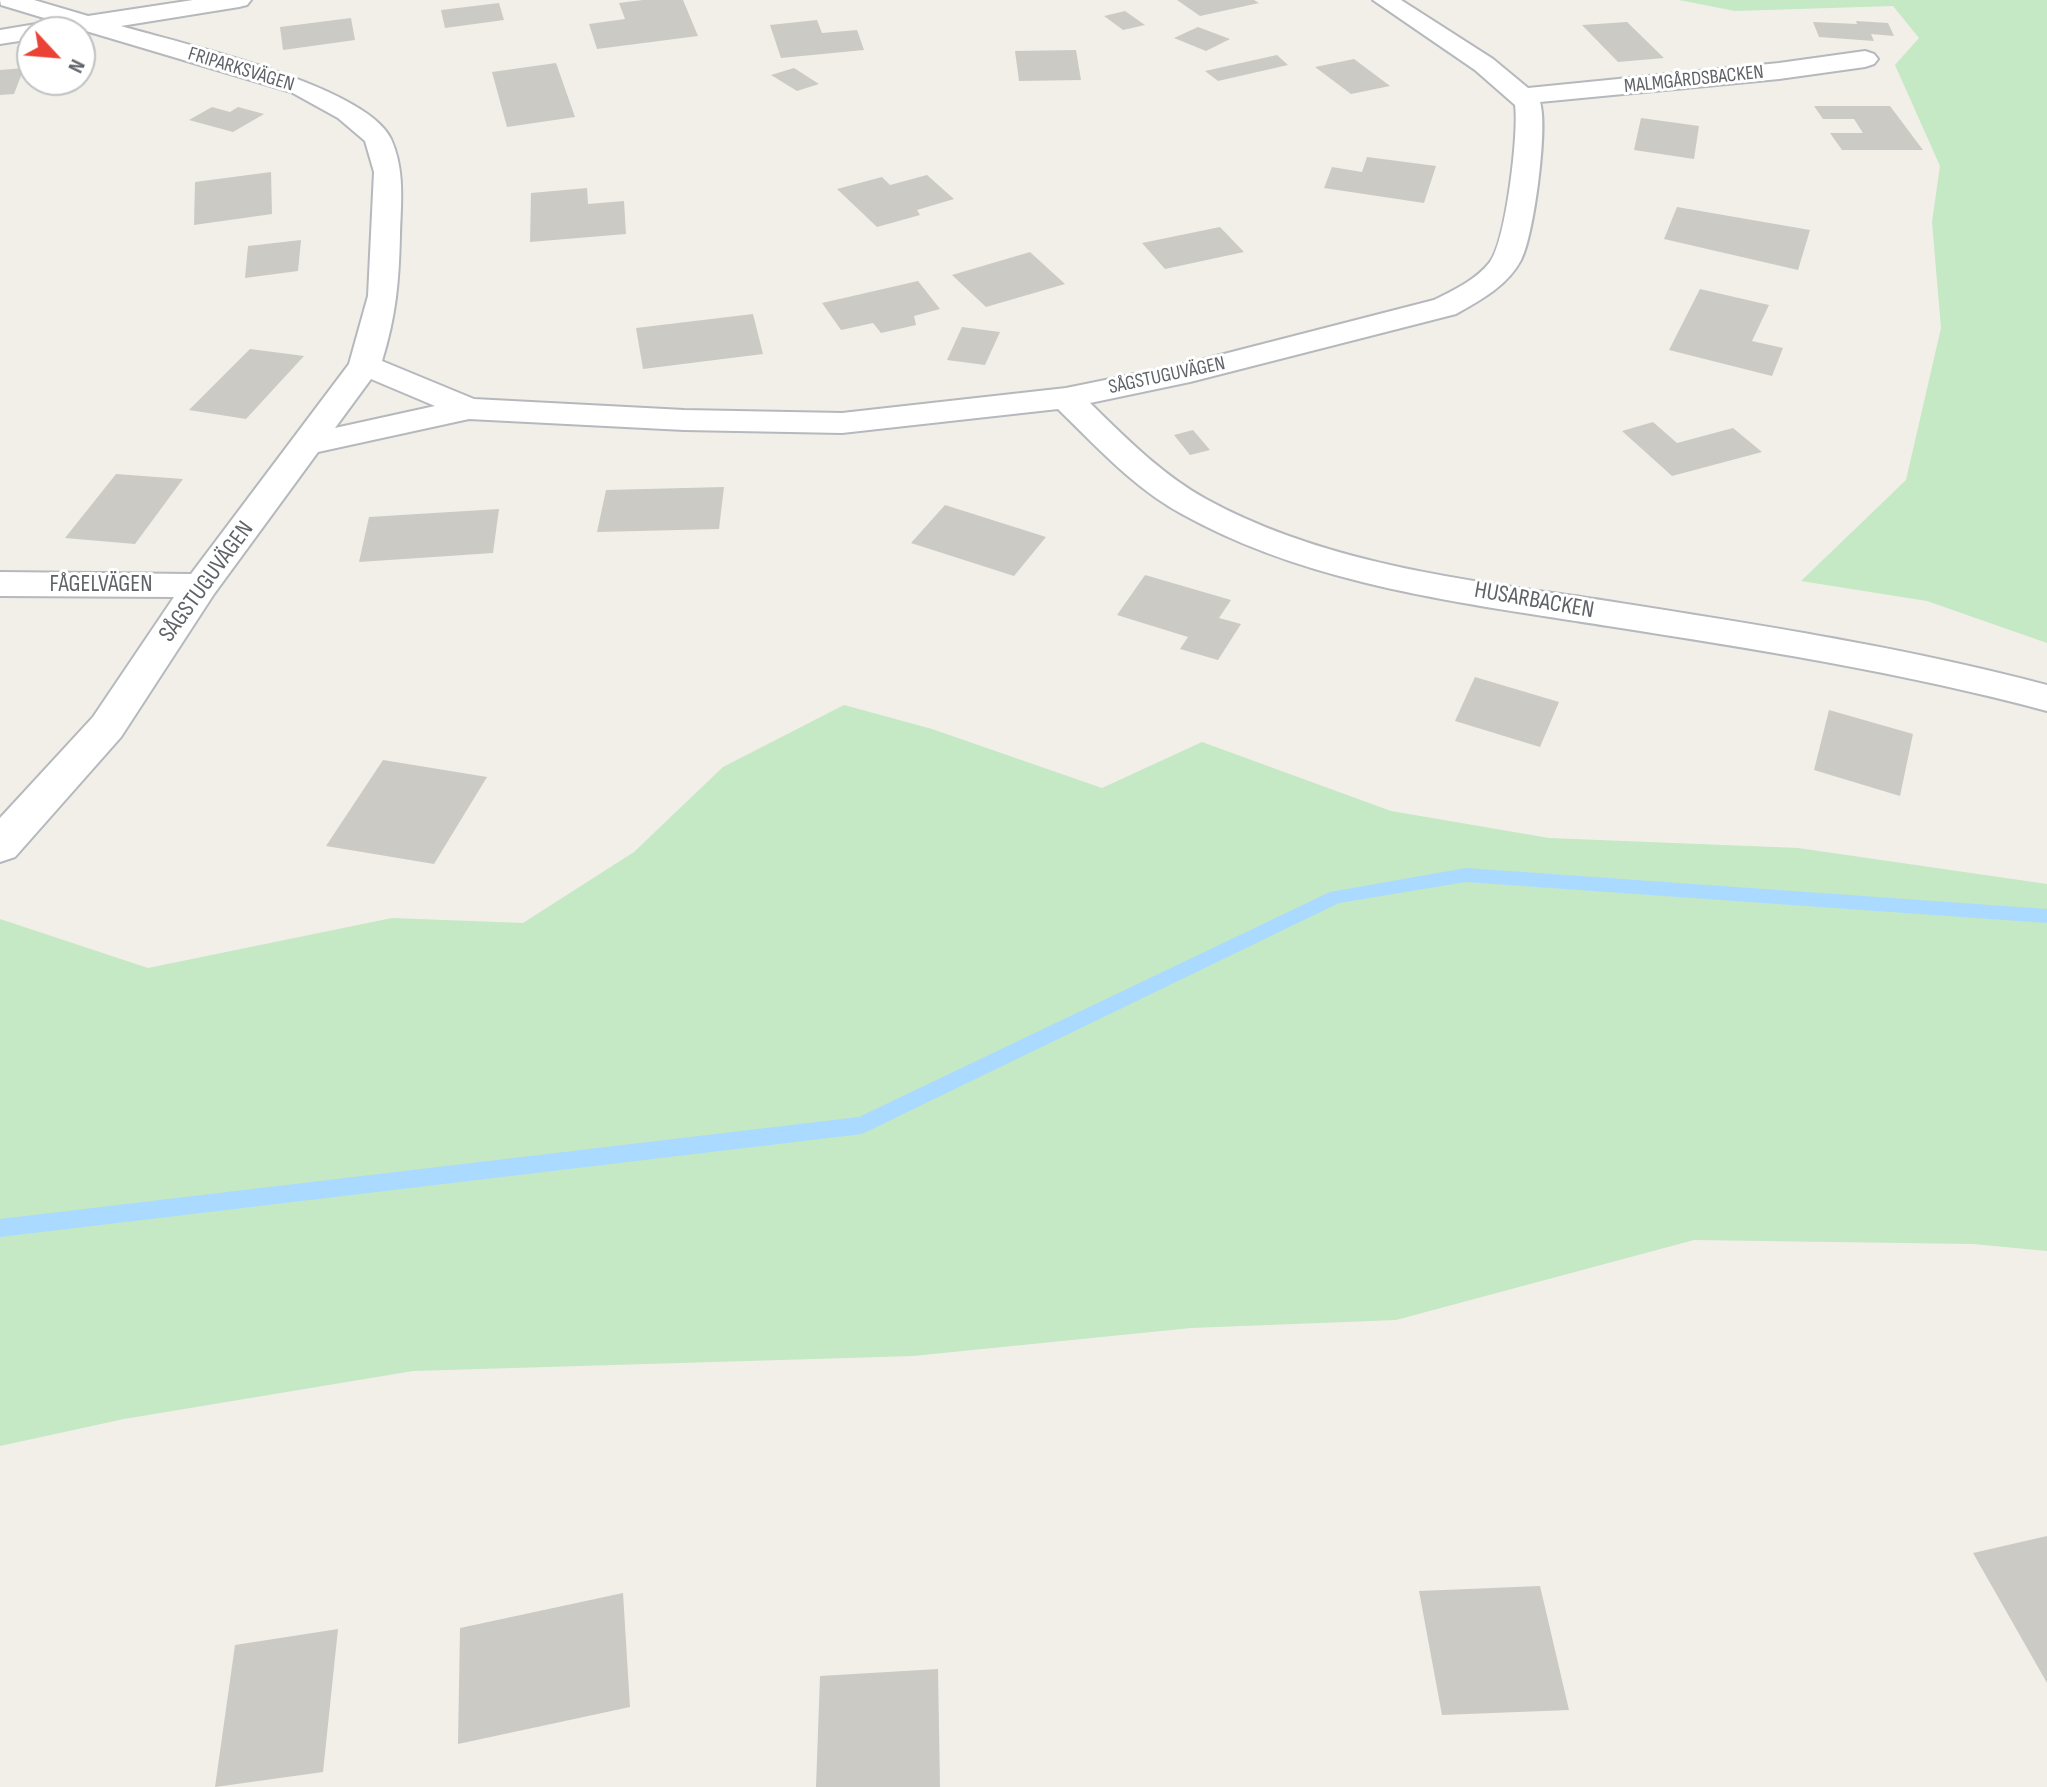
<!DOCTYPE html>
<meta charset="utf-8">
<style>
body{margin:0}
#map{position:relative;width:2047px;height:1787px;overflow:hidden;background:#f1efe8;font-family:"Sofia Sans Condensed",sans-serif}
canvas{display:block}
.north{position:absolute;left:16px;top:16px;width:80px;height:80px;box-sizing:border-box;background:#fff;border:2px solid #bfc1c3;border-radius:50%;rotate:116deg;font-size:22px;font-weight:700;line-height:32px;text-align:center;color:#5f6368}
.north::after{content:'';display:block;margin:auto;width:28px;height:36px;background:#ea4335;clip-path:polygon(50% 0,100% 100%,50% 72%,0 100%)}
</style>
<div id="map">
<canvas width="2047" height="1787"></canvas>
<div class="north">N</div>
</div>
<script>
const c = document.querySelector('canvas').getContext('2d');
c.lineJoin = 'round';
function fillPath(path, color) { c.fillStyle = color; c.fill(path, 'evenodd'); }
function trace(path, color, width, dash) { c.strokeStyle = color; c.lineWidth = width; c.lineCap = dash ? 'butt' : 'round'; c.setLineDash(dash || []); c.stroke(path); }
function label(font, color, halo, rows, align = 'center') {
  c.font = font + ' "Sofia Sans Condensed",sans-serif'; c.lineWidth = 6; c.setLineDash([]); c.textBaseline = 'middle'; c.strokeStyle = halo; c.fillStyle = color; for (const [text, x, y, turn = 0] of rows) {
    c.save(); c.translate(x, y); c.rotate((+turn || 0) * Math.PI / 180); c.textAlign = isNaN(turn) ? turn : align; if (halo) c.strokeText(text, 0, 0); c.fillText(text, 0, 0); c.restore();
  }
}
const green = new Path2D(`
 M 1679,0 L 2047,0 L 2047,643 L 1927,601 L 1801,581 L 1906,480 L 1941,328 L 1932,222 L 1940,166 L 1895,65 L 1919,38 L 1893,6 L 1735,11 Z
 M 844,705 L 932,729 L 1102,788 L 1202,742 L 1391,811 L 1549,838 L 1798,848 L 2047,884 L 2047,1251 L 1973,1244 L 1694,1240 L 1396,1320 L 1191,1328 L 913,1356 L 413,1371 L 124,1419 L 0,1446 L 0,919 L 148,968 L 392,918 L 523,923 L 634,852 L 723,767 Z`);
const stream = new Path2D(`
 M 1466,868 L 2047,909 L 2047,923 L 1466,882 L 1339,903 L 862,1134 L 0,1237 L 0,1219 L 859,1117 L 1330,892 Z`);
const building = new Path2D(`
 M 643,0 L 683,0 L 698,36 L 597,49 L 589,24 L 625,19 L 619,3 Z
 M 1177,0 L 1254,0 L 1259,3 L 1200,16 Z
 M 499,3 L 504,20 L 445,28 L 441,10 Z
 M 1125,11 L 1145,25 L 1123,30 L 1104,16 Z
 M 351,18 L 355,40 L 283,50 L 280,27 Z
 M 817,20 L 822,33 L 857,30 L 864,50 L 781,58 L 770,25 Z
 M 1856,21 L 1888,23 L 1894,36 L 1871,34 L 1874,41 L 1819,37 L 1813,22 L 1857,24 Z
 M 1627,22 L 1664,58 L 1618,62 L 1582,25 Z
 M 1198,27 L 1230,39 L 1206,51 L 1174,38 Z
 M 1076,50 L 1081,80 L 1019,81 L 1015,51 Z
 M 1277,55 L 1288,65 L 1218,81 L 1205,71 Z
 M 1354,59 L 1390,86 L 1351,94 L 1315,67 Z
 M 556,63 L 575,117 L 507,127 L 492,72 Z
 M 24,68 L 14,94 L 0,95 L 0,70 Z
 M 794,68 L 819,84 L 797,91 L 771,75 Z
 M 1814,106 L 1890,106 L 1923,150 L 1842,150 L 1830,133 L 1863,133 L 1854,119 L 1823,119 Z
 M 212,107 L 230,112 L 238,107 L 264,114 L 233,132 L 189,120 Z
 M 1641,118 L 1699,126 L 1694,159 L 1634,150 Z
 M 1367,157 L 1436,166 L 1424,203 L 1324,188 L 1332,167 L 1362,172 Z
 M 271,172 L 272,214 L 194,225 L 195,182 Z
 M 927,175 L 954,199 L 917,210 L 920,215 L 877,227 L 837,189 L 882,177 L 890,185 Z
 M 587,188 L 588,204 L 624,201 L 626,234 L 530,242 L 531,193 Z
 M 1677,207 L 1810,230 L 1798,270 L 1664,239 Z
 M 1220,227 L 1244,252 L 1165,269 L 1142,243 Z
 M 301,240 L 298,271 L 245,278 L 248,246 Z
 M 1030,252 L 1065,284 L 986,307 L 952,275 Z
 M 918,281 L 940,309 L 914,316 L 916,325 L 881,333 L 873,323 L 841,330 L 822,303 Z
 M 1700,289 L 1769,305 L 1752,341 L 1783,348 L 1772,376 L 1669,350 Z
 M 753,314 L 763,354 L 643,369 L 636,328 Z
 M 962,327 L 1000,332 L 985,365 L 947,360 Z
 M 250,349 L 304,356 L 246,419 L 189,410 Z
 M 1653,422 L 1677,443 L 1733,428 L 1762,452 L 1672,476 L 1622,431 Z
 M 1193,430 L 1210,450 L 1190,455 L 1174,435 Z
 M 116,474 L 183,479 L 135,544 L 65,538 Z
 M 724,487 L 719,529 L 597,532 L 606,490 Z
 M 945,505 L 1046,537 L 1014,576 L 911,543 Z
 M 499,509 L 493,553 L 359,562 L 369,517 Z
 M 1145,575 L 1231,600 L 1219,618 L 1241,624 L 1218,660 L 1180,649 L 1188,637 L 1117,615 Z
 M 1475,677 L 1559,702 L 1540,747 L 1455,721 Z
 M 1829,710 L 1913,734 L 1900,796 L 1814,770 Z
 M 383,760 L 487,777 L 434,864 L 326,846 Z
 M 2047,1536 L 2047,1683 L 1973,1553 Z
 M 1540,1586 L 1569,1710 L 1442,1715 L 1419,1591 Z
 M 623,1593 L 630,1707 L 458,1744 L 460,1628 Z
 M 338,1629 L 323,1772 L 215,1787 L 235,1645 Z
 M 938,1669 L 940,1787 L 816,1787 L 820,1676 Z`);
const minor = new Path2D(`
 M 0,0 L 34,0 L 88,16 L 193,0 L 251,0 L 247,5 L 239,7 L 121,26 C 179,43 366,85 391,139 C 405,170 401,202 400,235 C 399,281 396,316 382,361 L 474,399 L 684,410 L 842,413 L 1066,388 L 1189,363 L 1434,300 C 1454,290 1476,280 1490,262 C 1506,241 1519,132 1515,105 L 1475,70 L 1373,0 L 1401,0 L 1493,59 L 1528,88 L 1779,63 L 1865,51 L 1874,54 L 1878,59 L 1874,64 L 1865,67 L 1779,79 L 1540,102 C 1548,127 1534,236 1521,260 C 1507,286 1481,300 1456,314 L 1190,382 L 1090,403 C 1126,438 1161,474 1206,499 C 1330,567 1476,581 1614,602 C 1759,625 1904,647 2047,685 L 2047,711 C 1902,672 1755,649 1608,626 C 1464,603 1311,586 1182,514 C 1134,488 1097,447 1058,409 L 842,433 L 684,430 L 469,419 L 318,452 L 214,594 L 121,737 L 15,857 L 0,862 L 0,818 L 93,717 L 174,597 L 0,596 L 0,572 L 191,574 L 349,364 L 368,296 L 374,172 L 365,141 L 338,118 L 291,92 L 86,31 L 32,32 L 32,39 L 0,44 L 0,30 L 54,21 L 1,5 ZM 371,379 L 435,406 L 335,428 Z`);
const farStreetnames = [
 ["FRIPARKSVÄGEN",241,70,17],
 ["MALMGÅRDSBACKEN",1694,80,-6],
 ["SÅGSTUGUVÄGEN",1167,376,-12]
];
const streetNames = [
 ["SÅGSTUGUVÄGEN",207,582,-54],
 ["FÅGELVÄGEN",101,585],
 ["HUSARBACKEN",1534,601,10]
];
fillPath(green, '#c5e8c5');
fillPath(stream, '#aadaff');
fillPath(building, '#cccac5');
trace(minor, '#b5b8bc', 4);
fillPath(minor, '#fff');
label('20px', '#5f6368', '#fff', farStreetnames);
label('24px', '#5f6368', '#fff', streetNames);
</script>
